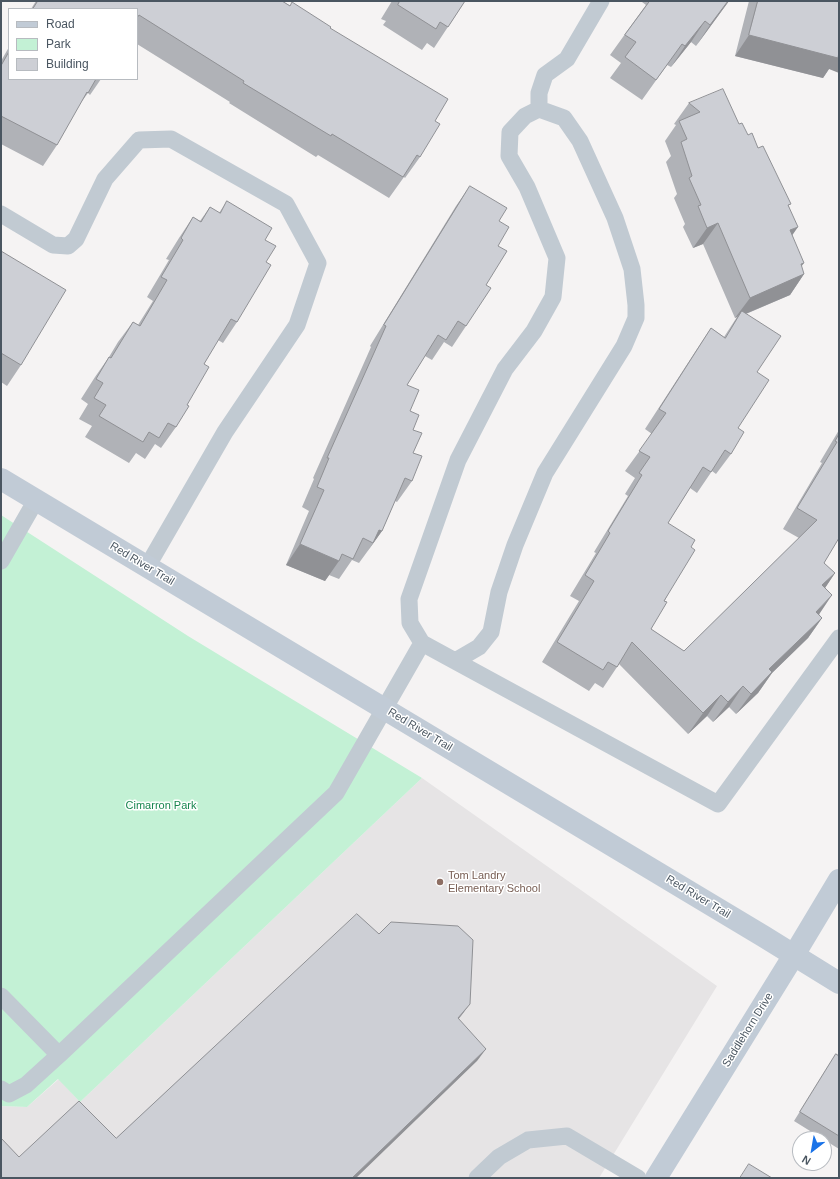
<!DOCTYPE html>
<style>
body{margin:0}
#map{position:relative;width:840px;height:1179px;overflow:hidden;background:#f5f3f3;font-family:Arial,sans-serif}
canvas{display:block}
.frame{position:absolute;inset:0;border:2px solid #4a5661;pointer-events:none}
.legend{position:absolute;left:8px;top:8px;width:130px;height:72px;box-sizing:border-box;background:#fff;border:1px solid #b7bbc0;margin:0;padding:5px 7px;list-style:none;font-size:12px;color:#4a5661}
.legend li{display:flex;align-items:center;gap:8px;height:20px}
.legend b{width:20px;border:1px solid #b7bbc0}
.north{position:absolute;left:792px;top:1131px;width:40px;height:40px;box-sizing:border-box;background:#fff;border:1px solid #b7bbc0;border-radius:50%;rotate:211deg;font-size:11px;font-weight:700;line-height:16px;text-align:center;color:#4a5661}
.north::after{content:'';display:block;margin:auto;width:14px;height:18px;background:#1a73e8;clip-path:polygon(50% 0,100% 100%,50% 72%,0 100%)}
</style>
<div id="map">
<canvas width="840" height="1179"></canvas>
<div class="frame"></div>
<ul class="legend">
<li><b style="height:5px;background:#c1cbd6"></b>Road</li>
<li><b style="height:11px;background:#c3f1d5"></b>Park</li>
<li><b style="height:11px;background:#cdcfd5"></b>Building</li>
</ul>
<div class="north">N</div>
</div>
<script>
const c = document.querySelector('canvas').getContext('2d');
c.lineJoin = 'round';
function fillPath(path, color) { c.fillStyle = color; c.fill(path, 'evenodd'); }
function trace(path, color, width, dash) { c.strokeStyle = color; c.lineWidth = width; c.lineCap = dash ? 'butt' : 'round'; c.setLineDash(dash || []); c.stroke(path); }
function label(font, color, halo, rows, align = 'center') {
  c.font = font + ' Arial,sans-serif'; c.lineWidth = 3; c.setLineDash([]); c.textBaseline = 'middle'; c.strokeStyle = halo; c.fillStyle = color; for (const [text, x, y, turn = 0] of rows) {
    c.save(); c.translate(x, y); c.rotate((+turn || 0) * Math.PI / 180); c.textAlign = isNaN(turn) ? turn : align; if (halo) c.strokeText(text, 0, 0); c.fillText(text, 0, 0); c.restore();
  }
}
const education = new Path2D(`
 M 422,778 L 717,986 L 599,1178 L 1,1178 L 1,1106 L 27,1107 L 59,1079 L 80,1102 Z`);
const green = new Path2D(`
 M 1,515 L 188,636 L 422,778 L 80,1102 L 58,1079 L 27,1107 L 1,1106 Z`);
const lane = new Path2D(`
 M 539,109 L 564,118 L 580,141 L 615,218 L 632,269 L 636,305 L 636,318 L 624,346 L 545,473 L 515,545 L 499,592 L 491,632 L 479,647 L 455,661 L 422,643 L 410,623 L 409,599 L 458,460 L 505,369 L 534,331 L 553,297 L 557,258 L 527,187 L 509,156 L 510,132 L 525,116 Z
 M 539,109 L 539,93 L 545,75 L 567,59 L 601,1
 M 1,214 L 53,245 L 68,246 L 76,239 L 105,179 L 139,140 L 171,139 L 286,204 L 318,263 L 297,325 L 225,432 L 147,567
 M 1,561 L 36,500
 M 455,661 L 718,804 L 839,638
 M 1,996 L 59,1055 L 336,793 L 422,643
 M 1,1089 L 9,1094 L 26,1085 L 59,1055
 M 477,1178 L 499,1157 L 528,1140 L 567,1136 L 638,1178`);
const secondary = new Path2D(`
 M 1,479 L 763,936 L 839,983
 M 656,1178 L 794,955 L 839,880`);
const wall = new Path2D(`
 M 36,1 L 282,1 L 330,28 L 435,121 L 420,157 L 405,178 L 404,177 L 389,198 L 318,155 L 316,157 L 229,103 L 230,102 L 137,44 L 137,9 L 31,9 Z
 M 392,1 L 465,1 L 434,48 L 427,43 L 422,50 L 383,25 L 386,21 L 381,19 Z
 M 642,1 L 729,1 L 696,46 L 691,42 L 671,67 L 667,65 L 642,100 L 610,78 L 621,63 L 610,55 L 646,5 L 642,2 Z
 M 749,1 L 839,1 L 829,69 L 823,78 L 735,56 Z
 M 9,47 L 9,79 L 101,79 L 90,95 L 88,93 L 79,105 L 57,145 L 43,166 L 1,144 L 1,61 Z
 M 689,103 L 739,124 L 758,148 L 789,206 L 792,235 L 801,266 L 804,274 L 790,295 L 746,314 L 757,372 L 738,428 L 731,454 L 716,474 L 712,471 L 697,493 L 690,488 L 668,523 L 691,547 L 651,629 L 684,651 L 799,538 L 783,529 L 822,463 L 820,462 L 839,430 L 839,540 L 838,539 L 824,563 L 835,573 L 825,588 L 819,614 L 822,618 L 808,638 L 772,673 L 758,693 L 736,714 L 729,707 L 713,722 L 707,716 L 688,734 L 619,664 L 603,688 L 595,683 L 589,691 L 542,662 L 579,601 L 570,596 L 596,553 L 594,552 L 628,496 L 625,494 L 635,478 L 625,471 L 652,434 L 645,429 L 697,349 L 711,328 L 724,337 L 737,317 L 735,318 L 703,244 L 693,248 L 683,227 L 685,224 L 674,198 L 677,194 L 666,162 L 671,156 L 665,141 L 676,125 L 674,124 Z
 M 470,186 L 499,221 L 498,246 L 486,285 L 466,326 L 452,347 L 444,342 L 432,360 L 425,356 L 407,385 L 410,411 L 413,430 L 412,481 L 397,502 L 395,501 L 382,531 L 367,552 L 359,563 L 352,560 L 339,579 L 329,575 L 325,581 L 286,565 L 309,511 L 302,507 L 314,479 L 313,478 L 371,347 L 370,346 L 456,206 Z
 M 227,201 L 265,240 L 266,262 L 237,322 L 223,343 L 218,340 L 204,364 L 187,405 L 176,427 L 161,448 L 155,444 L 145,459 L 136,453 L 129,463 L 85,437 L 92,426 L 79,419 L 88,404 L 81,399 L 95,377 L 109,357 L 118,342 L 133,322 L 138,325 L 153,301 L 147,297 L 169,260 L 166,259 L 179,238 L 193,217 L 200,221 L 210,207 L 219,213 Z
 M 1,251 L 21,365 L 7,386 L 1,382 Z
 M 836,1054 L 839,1056 L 839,1149 L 794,1121 L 830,1063 Z`);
const shadedWall = new Path2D(`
 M 728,1 L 729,1 L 696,46 L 710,25 Z
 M 705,21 L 691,42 L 671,67 L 685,46 Z
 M 749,35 L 839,49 L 839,73 L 829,69 L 823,78 L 735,56 Z
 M 718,223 L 703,244 L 693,248 L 707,228 Z
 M 798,227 L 784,247 L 790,230 Z
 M 804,263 L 792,279 L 804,274 L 790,295 L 738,317 L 742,311 L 737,317 L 735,318 L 750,298 L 801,264 Z
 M 379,530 L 382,531 L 367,552 L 373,543 Z
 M 300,544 L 339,561 L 325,581 L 286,565 Z
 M 835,573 L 821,594 L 822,585 Z
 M 832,595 L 818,616 L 816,612 Z
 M 822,618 L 808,638 L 772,673 L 758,693 L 736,714 L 751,694 L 769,669 Z
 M 743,686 L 729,707 L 713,722 L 728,702 Z
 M 721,695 L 707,716 L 688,734 L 703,713 Z
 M 470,1004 L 461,1016 L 449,1030 L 458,1018 Z
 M 486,1049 L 477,1061 L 356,1178 L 352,1178 Z`);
const building = new Path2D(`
 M 38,1 L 282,1 L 290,6 L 292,2 L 331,27 L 330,28 L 448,99 L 435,121 L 440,124 L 420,157 L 417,155 L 403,177 L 332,134 L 331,136 L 243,83 L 244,81 L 139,15 L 137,18 L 137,9 L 33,9 Z
 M 400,1 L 465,1 L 448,27 L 440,22 L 436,29 L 398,5 Z
 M 650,1 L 728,1 L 710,25 L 705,21 L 685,46 L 682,44 L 656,80 L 625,57 L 636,42 L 625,35 Z
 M 758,1 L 839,1 L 839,52 L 838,58 L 749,35 Z
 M 9,52 L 9,79 L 96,79 L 88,93 L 87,92 L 57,145 L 1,116 L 1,66 Z
 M 723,89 L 739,124 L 742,123 L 748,135 L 752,133 L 758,148 L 763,146 L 791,204 L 788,205 L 798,227 L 790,230 L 804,263 L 801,264 L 804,274 L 750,298 L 718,223 L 707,228 L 698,206 L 701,205 L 689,178 L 692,176 L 681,142 L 687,139 L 679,121 L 700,112 L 689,103 Z
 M 470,186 L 507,208 L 499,221 L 509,227 L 498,246 L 507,251 L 486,285 L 491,288 L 466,326 L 458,321 L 446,340 L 438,335 L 407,385 L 419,390 L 410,411 L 419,415 L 413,430 L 422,433 L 413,453 L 422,456 L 412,481 L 405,478 L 382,531 L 379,530 L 373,543 L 363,538 L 353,559 L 342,554 L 339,561 L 300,544 L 324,490 L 317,487 L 329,458 L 327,458 L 386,326 L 384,325 Z
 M 227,201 L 272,228 L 265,240 L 276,246 L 266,262 L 271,265 L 237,322 L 231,319 L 204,364 L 209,367 L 187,405 L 189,406 L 176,427 L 168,423 L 159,438 L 149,432 L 143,442 L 99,416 L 106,405 L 94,398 L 103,383 L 96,379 L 109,357 L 111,358 L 133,322 L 140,326 L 167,280 L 161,277 L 183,240 L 181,238 L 193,217 L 201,222 L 210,207 L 220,213 Z
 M 1,251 L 66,290 L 21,365 L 1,353 Z
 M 742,311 L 781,336 L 757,372 L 769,380 L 738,428 L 744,432 L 731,454 L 725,450 L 711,472 L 703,467 L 668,523 L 695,540 L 691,547 L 695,550 L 664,601 L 667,602 L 651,629 L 684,651 L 817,520 L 797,508 L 837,442 L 835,441 L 839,434 L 839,538 L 824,563 L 835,573 L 822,585 L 832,595 L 816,612 L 822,618 L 769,669 L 772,672 L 751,694 L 743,686 L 728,702 L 721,695 L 703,713 L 632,642 L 617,667 L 608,662 L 603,670 L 557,642 L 594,581 L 585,575 L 610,533 L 608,531 L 642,475 L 639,473 L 650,457 L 639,451 L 666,413 L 659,409 L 711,328 L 725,338 Z
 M 357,914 L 379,934 L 391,922 L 458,926 L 473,940 L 470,1004 L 458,1018 L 486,1049 L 352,1178 L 1,1178 L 1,1138 L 19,1157 L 79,1101 L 116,1138 Z
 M 836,1054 L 839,1056 L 839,1136 L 800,1112 Z
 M 749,1164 L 772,1178 L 740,1178 Z`);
const markers = [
 [440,882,4,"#8d6e63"]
];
const streetNames = [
 ["Red River Trail",142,564,31],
 ["Red River Trail",420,730,31],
 ["Red River Trail",698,897,31],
 ["Saddlehorn Drive",748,1030,-58]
];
const parkNames = [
 ["Cimarron Park",161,806]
];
const educationNames = [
 ["Tom Landry",448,876],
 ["Elementary School",448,889]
];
fillPath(education, '#e6e4e5');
fillPath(green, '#c3f1d5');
trace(lane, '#c1cad2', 17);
trace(secondary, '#c1cbd6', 22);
fillPath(wall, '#b0b2b7');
fillPath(shadedWall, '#909195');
fillPath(building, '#cdcfd5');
trace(building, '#909195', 1);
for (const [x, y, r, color] of markers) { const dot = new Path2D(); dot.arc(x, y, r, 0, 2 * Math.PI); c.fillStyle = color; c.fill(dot); trace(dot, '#fff', 1.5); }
label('11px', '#4a5661', '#fff', streetNames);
label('11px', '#17864f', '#fff', parkNames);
label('11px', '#785e54', '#fff', educationNames, 'left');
</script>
